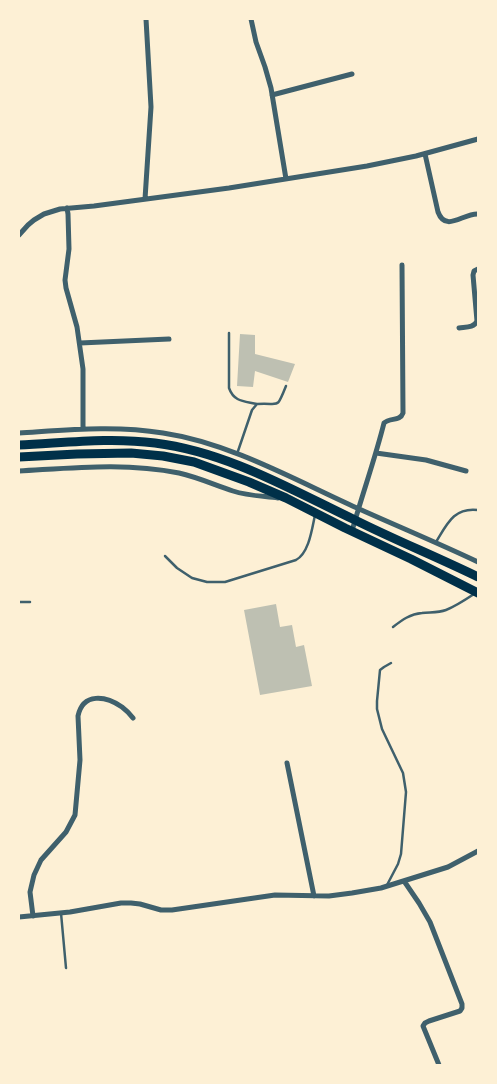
<!DOCTYPE html>
<style>
body{margin:0}
#map{position:relative;width:497px;height:1084px;overflow:hidden;background:#fdf0d5;font-family:Arial,sans-serif}
canvas{display:block}
.frame{position:absolute;inset:0;border:20px solid #fdf0d5;pointer-events:none}
</style>
<div id="map">
<canvas width="497" height="1084"></canvas>
<div class="frame"></div>
</div>
<script>
const c = document.querySelector('canvas').getContext('2d');
c.lineJoin = 'round';
function fillPath(path, color) { c.fillStyle = color; c.fill(path, 'evenodd'); }
function trace(path, color, width, dash) { c.strokeStyle = color; c.lineWidth = width; c.lineCap = dash ? 'butt' : 'round'; c.setLineDash(dash || []); c.stroke(path); }
const building = new Path2D(`
 M 240,334 L 255,335 L 255,354 L 295,364 L 288,382 L 255,371 L 253,387 L 237,386 Z
 M 276,604 L 280,627 L 292,625 L 296,647 L 304,645 L 312,686 L 260,695 L 244,610 Z`);
const service = new Path2D(`
 M 229,333 L 229,388 C 234,402 244,401 257,404
 M 237,454 L 252,410 L 257,404 C 280,402 276,411 286,386
 M 436,542 C 447,524 454,507 478,510
 M 165,556 L 177,568 L 192,578 L 207,582 L 225,582 L 296,560 C 309,553 312,529 315,515
 M 19,602 L 30,602
 M 393,627 C 402,620 410,614 422,613 C 430,612 438,613 446,610 C 456,606 465,600 474,594
 M 387,885 L 398,864 L 401,854 L 406,792 L 403,773 L 382,729 L 377,709 L 377,701 L 380,670 L 384,667 L 391,663
 M 61,913 L 66,968`);
const minor = new Path2D(`
 M 251,19 L 256,42 L 265,67 L 271,88 L 286,179
 M 272,95 L 352,74
 M 425,154 L 438,212 C 446,233 463,213 478,214
 M 145,199 L 151,107 L 146,19
 M 67,208 L 68,214 L 69,249 L 65,280 L 66,288 L 77,327 L 83,369 L 83,429
 M 19,235 L 28,225 L 34,220 L 44,214 L 60,209 L 94,206 L 229,188 L 367,166 L 416,156 L 478,139
 M 459,328 C 466,327 474,328 477,321 L 473,275 L 474,271 L 478,269
 M 80,343 L 169,339
 M 19,433 C 67,430 115,425 163,433 C 230,443 295,480 357,508 C 397,526 438,543 478,562
 M 376,453 L 426,460 L 466,471
 M 19,471 C 72,468 126,462 179,473 C 197,477 215,485 233,491 C 248,496 263,496 278,498
 M 352,531 C 362,495 375,459 384,423 C 390,417 400,422 403,413 L 402,265
 M 287,763 L 314,896
 M 404,881 L 419,903 L 430,922 L 462,1004 L 462,1008 L 460,1011 L 429,1021 L 425,1023 L 423,1026 L 439,1065
 M 33,916 L 30,892 L 34,875 L 41,860 L 66,832 L 75,815 L 80,760 L 78,716 C 83,692 106,696 122,707 C 126,710 130,714 133,718
 M 19,917 L 70,912 L 121,903 L 131,903 L 140,904 L 161,910 L 172,910 L 275,895 L 329,896 L 352,893 L 381,888 L 448,867 L 478,851`);
const trunk = new Path2D(`
 M 19,445 C 64,443 110,437 155,443 C 227,452 290,489 355,520 C 395,540 437,557 478,577
 M 19,457 L 77,454 L 131,453 L 163,456 L 194,462 L 249,482 L 286,498 L 345,528 L 411,559 L 478,593`);
fillPath(building, '#bec0b2');
trace(service, '#3f606c', 2.5);
trace(minor, '#3f606c', 5);
trace(trunk, '#003049', 9);
</script>
